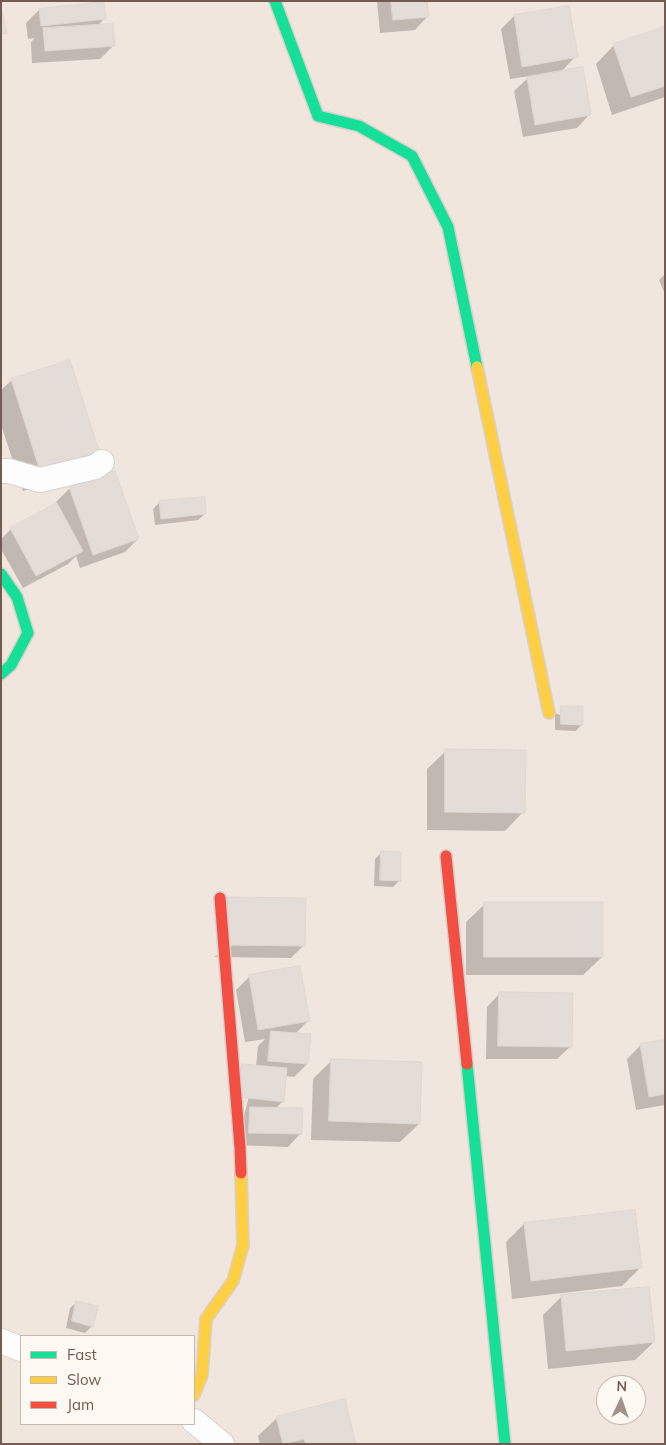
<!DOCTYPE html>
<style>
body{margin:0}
#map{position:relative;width:666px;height:1445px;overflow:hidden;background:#f8f4f0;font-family:Mulish,sans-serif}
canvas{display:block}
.frame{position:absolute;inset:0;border:2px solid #745b51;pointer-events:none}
.legend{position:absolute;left:20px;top:1335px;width:175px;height:90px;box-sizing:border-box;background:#fef8f2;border:1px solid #c7b9b2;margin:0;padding:6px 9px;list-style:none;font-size:15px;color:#745b51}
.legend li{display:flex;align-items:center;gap:10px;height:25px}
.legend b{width:25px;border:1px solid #c7b9b2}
.north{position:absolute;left:596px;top:1375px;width:50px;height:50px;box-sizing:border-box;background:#fef8f2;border:1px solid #c7b9b2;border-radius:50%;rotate:3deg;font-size:14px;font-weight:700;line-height:20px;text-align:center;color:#745b51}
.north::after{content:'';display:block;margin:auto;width:18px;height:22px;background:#a29189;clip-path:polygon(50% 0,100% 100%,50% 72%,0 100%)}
</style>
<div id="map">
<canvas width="666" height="1445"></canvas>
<div class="frame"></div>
<ul class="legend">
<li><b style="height:6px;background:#16e098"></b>Fast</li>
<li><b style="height:6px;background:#ffcf43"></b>Slow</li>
<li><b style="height:6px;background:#f24e42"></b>Jam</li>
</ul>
<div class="north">N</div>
</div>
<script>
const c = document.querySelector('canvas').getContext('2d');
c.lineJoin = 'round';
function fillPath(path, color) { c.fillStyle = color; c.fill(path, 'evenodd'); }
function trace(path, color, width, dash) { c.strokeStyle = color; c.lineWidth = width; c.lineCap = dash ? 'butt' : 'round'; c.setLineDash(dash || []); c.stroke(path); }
const residential = new Path2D(`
 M 1,1 L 665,1 L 665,1444 L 1,1444 ZM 21,1336 L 194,1336 L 194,1424 L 21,1424 ZM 606,1385 L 636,1385 L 636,1415 L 606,1415 Z`);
const shadow = new Path2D(`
 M 377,1 L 426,1 L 428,16 L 415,30 L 380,33 Z
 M 39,10 L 104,19 L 97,26 L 113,46 L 100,59 L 32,63 L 31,42 L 35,38 L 28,39 L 26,23 Z
 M 514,16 L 576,56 L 561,72 L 590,114 L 577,128 L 523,137 L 514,91 L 530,76 L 510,79 L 501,29 Z
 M 665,29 L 665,97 L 612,115 L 596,64 L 614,45 Z
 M 665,274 L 665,294 L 659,280 Z
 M 12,380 L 80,473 L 23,491 L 1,425 L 1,390 Z
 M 114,473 L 138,539 L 125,552 L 80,568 L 76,556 L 68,564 L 23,588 L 1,549 L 1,539 L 11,529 L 57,505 L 56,502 L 69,489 Z
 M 160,502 L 205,514 L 198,520 L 155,525 L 153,509 Z
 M 555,713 L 582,724 L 576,731 L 555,730 Z
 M 446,751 L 523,812 L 505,831 L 427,830 L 427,769 Z
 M 381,853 L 400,880 L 393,887 L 374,886 L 375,859 Z
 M 305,899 L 304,945 L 291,958 L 214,957 Z
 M 485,904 L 602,957 L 583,975 L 466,975 L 466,922 Z
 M 249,977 L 308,1021 L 295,1034 L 307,1064 L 294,1077 L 285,1076 L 283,1101 L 276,1108 L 301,1133 L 288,1147 L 237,1145 L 256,1067 L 258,1046 L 265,1039 L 245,1042 L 236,990 Z
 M 500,993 L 571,1046 L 557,1059 L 486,1059 L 487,1007 Z
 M 665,1041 L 665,1105 L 636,1110 L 627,1059 L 640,1046 Z
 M 332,1060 L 419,1124 L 400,1142 L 311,1140 L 313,1079 Z
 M 524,1224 L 640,1268 L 622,1286 L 512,1299 L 506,1242 Z
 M 561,1297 L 654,1342 L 635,1360 L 548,1369 L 543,1315 Z
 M 77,1302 L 92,1326 L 85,1333 L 66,1328 L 70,1308 Z
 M 277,1418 L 355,1444 L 260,1444 L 258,1436 Z`);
const building = new Path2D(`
 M 391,1 L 427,1 L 429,17 L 393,20 Z
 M 104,2 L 106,19 L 41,26 L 39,9 Z
 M 569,6 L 578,57 L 522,67 L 514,15 Z
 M 1,7 L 7,33 L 1,34 Z
 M 113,24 L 115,46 L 45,51 L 43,28 Z
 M 665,27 L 665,86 L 631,97 L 613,44 Z
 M 583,67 L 591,115 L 535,125 L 527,77 Z
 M 70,360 L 100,454 L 41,474 L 11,379 Z
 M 115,471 L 139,539 L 93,555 L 69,487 Z
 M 205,497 L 206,514 L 161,519 L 159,501 Z
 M 57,503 L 83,551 L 36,576 L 10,528 Z
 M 561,706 L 583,706 L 583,725 L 561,724 Z
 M 445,749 L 526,750 L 525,813 L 445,812 Z
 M 381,851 L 401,852 L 401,881 L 380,880 Z
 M 228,897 L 306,898 L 305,946 L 227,945 Z
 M 484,902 L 603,902 L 603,957 L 484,957 Z
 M 300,966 L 310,1021 L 258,1030 L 249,975 Z
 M 499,992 L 573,993 L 572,1047 L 498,1046 Z
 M 271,1031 L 311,1034 L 308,1064 L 268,1061 Z
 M 665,1040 L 665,1094 L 649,1097 L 640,1044 Z
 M 331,1059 L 422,1062 L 420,1124 L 329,1121 Z
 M 242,1064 L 287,1068 L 284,1102 L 239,1097 Z
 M 250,1107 L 303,1108 L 302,1134 L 249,1133 Z
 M 635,1210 L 642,1268 L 531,1281 L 524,1223 Z
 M 649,1287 L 655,1342 L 566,1351 L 561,1295 Z
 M 76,1301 L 98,1306 L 93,1327 L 72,1321 Z
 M 345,1399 L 356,1444 L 306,1444 L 304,1439 L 283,1444 L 276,1417 Z`);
const street = new Path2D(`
 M 1,471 L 9,471 L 40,480 L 95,467 L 102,462
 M 1,1341 L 21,1349
 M 194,1421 L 222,1444`);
const fast = new Path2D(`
 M 275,1 L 318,116 L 359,126 L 412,156 L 448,227 L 477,367
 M 1,574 L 17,597 L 28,633 L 11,665 L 1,674
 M 467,1064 L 505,1444`);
const slow = new Path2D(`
 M 477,367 L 549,713
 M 194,1395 L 202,1375 L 206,1319 L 233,1281 L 243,1245 L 241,1173`);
const jam = new Path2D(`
 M 446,856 L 467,1064
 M 220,898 L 240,1147 L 241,1173`);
fillPath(residential, '#f0e6de');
fillPath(shadow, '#0003');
fillPath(building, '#e4ddd7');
trace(building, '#e0d7d2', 1);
trace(street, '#d7d1ce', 26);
trace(fast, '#d7d0cc', 14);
trace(slow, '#d7d0cc', 14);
trace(jam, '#d7d0cc', 14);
trace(street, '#fefdfd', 24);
trace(fast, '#16e098', 11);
trace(slow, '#ffcf43', 11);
trace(jam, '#f24e42', 11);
</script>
